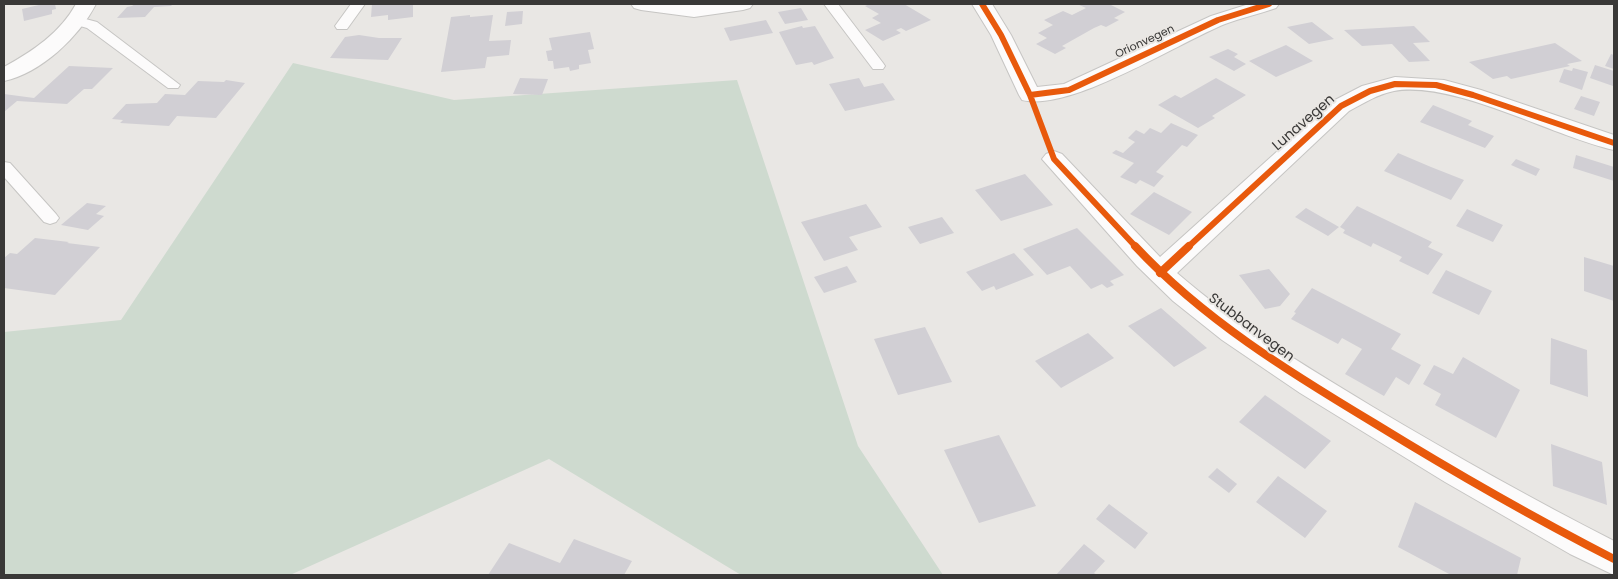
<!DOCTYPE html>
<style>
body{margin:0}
#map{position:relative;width:1618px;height:579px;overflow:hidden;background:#e9e7e4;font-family:Poppins,sans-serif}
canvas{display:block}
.frame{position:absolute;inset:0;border:5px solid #393837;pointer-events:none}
</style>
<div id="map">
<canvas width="1618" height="579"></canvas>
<div class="frame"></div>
</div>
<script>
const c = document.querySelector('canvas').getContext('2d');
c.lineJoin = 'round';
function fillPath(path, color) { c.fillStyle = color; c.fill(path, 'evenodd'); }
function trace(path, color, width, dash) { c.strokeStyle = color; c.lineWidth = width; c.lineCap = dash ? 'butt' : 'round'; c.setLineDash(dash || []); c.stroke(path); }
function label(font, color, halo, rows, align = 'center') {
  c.font = font + ' Poppins,sans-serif'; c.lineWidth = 4; c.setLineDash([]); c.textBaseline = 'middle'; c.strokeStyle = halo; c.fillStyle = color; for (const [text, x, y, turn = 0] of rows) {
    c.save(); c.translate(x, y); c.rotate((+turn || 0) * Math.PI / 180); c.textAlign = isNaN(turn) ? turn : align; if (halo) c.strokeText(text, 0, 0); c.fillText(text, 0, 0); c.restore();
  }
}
const green = new Path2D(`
 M 293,63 L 454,100 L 737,80 L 858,446 L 943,575 L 741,575 L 549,459 L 290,575 L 4,575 L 4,332 L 121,320 Z`);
const building = new Path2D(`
 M 43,4 L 55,4 L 56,9 L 52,10 L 52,14 L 24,21 L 22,9 Z
 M 135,4 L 173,4 L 171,6 L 154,7 L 145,17 L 117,18 L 127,7 L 132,6 Z
 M 372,4 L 413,4 L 413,17 L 388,20 L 388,15 L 371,17 Z
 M 870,4 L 904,4 L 931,20 L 906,31 L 901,28 L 896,30 L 901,33 L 883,41 L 865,30 L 881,23 L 872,18 L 879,14 L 865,6 Z
 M 1077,4 L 1109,4 L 1125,12 L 1114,18 L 1119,20 L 1106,27 L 1101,25 L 1094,28 L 1062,46 L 1066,48 L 1055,54 L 1036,44 L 1047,38 L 1038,33 L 1053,25 L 1044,20 L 1063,11 L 1072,15 L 1086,8 Z
 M 801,8 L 808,20 L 785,24 L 778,12 Z
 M 523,11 L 522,24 L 505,26 L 507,12 Z
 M 470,15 L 470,17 L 493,15 L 489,41 L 511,40 L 509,55 L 487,57 L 485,68 L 441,72 L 451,17 Z
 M 766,20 L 773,33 L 730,41 L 724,28 Z
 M 1312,22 L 1334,39 L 1309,44 L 1287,27 Z
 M 802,26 L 803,28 L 815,26 L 834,58 L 814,65 L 812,62 L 796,65 L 779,32 Z
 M 1414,26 L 1430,42 L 1413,43 L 1430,61 L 1409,62 L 1392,44 L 1362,46 L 1344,30 Z
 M 590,32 L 594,49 L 588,50 L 591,63 L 579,65 L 579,69 L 570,71 L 569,67 L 554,69 L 553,61 L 548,61 L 546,51 L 552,50 L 549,38 Z
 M 359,35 L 379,38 L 402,38 L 388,60 L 330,58 L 345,37 Z
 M 1555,43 L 1582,61 L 1567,64 L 1570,66 L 1511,79 L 1507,76 L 1493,79 L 1469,62 Z
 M 1286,45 L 1313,61 L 1276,77 L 1249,61 Z
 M 1228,49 L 1238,54 L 1234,57 L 1246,64 L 1234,71 L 1209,57 Z
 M 1611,54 L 1614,55 L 1614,69 L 1605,66 Z
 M 1595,65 L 1614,71 L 1613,86 L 1590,78 Z
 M 69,66 L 113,68 L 92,89 L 84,89 L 67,104 L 17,101 L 4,112 L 4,94 L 34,98 Z
 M 1573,68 L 1588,72 L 1582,90 L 1559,82 L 1564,69 L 1572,71 Z
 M 520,78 L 548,79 L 542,95 L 513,94 Z
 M 859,78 L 864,87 L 883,83 L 895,100 L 845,111 L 829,84 Z
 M 1216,78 L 1246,95 L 1212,116 L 1215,118 L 1198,128 L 1158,105 L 1175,95 L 1181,98 Z
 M 226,80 L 245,83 L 216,118 L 177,116 L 169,126 L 120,123 L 123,120 L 112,119 L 126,104 L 157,103 L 165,94 L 185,95 L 198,81 L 224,82 Z
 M 1581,96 L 1600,102 L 1594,116 L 1574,109 Z
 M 1433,105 L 1472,121 L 1468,125 L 1494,136 L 1485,148 L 1420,122 Z
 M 1171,123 L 1198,135 L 1187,147 L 1182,145 L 1156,172 L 1164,176 L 1154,187 L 1140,180 L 1136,184 L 1120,177 L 1134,163 L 1112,153 L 1116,150 L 1123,153 L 1135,142 L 1128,138 L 1136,130 L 1144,134 L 1150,128 L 1161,133 Z
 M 1398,153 L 1431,167 L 1464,180 L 1451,200 L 1384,171 Z
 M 1576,155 L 1614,167 L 1614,181 L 1573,168 Z
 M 1516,159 L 1540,169 L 1536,176 L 1511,165 Z
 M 1025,174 L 1053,205 L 1001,221 L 975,190 Z
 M 1154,192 L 1192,212 L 1169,235 L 1130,214 Z
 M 87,203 L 106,206 L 96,214 L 104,216 L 88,230 L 61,225 Z
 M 866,204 L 882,227 L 849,237 L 858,250 L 824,261 L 801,222 Z
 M 1357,206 L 1432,242 L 1428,247 L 1443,254 L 1428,275 L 1399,261 L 1402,257 L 1373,243 L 1371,247 L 1343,233 L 1345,230 L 1340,227 Z
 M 1306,208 L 1339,227 L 1328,236 L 1295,217 Z
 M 1467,209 L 1503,225 L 1493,242 L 1456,226 Z
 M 942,217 L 954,233 L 920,244 L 908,227 Z
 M 1077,228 L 1124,275 L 1110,281 L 1114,285 L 1107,288 L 1102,284 L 1091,289 L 1070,266 L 1047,275 L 1023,249 Z
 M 35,238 L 69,242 L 67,243 L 100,247 L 55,295 L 4,288 L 4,258 L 10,253 L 17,254 Z
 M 1014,253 L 1034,275 L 996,290 L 994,286 L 982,291 L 966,272 Z
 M 1584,257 L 1614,266 L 1614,301 L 1584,291 Z
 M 847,266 L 857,282 L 824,293 L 814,277 Z
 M 1269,269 L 1290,294 L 1280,306 L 1265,309 L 1239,275 Z
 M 1446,270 L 1492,291 L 1479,315 L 1432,293 Z
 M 1312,288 L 1401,334 L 1391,349 L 1421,365 L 1409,385 L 1396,377 L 1384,396 L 1345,374 L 1362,349 L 1342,338 L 1338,344 L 1291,319 L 1296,313 L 1294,312 Z
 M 1161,308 L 1207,348 L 1174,367 L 1128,326 Z
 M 925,327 L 952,382 L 898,395 L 874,339 Z
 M 1088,333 L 1114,358 L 1061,388 L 1035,361 Z
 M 1551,338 L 1587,350 L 1588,397 L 1550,384 Z
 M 1463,357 L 1520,390 L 1496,438 L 1435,405 L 1441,394 L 1423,384 L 1434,365 L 1453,374 Z
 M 1265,395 L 1331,441 L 1305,469 L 1239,422 Z
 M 999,435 L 1036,506 L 979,523 L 944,450 Z
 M 1551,444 L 1602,462 L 1607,505 L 1553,486 Z
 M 1217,468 L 1237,484 L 1229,493 L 1208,477 Z
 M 1278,476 L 1327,511 L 1305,538 L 1256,502 Z
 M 1415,502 L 1521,558 L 1517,575 L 1451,575 L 1398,547 Z
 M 1109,504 L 1148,533 L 1135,549 L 1096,519 Z
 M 574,539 L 632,561 L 624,575 L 488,575 L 509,543 L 560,563 Z
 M 1084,544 L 1105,561 L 1094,573 L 1097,575 L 1056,575 Z`);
const lane = new Path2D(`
 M 351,4 L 365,4 L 347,29 L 337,29 L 335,26 Z
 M 824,4 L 838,4 L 883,63 L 885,66 L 883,69 L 873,69 Z
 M 78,17 L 97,22 L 180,85 L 178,88 L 168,88 L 87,28 L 73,24 L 71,21 L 73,18 Z
 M 4,162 L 10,163 L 56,214 L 59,218 L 56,222 L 50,224 L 44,222 L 4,177 Z`);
const street = new Path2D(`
 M 76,4 L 96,4 C 79,37 41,73 4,81 L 4,67 C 33,51 60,33 76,4 Z
 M 631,4 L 753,4 L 750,8 L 743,10 L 694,17 L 641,10 L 634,8 Z
 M 972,4 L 992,4 L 1011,35 L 1037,87 L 1064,84 L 1211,16 L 1249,4 L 1279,4 L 1276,8 C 1259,14 1241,18 1225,24 C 1176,44 1071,112 1022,100 L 1019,95 L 991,35 Z
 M 1395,77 L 1444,80 L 1481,90 L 1614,135 L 1614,150 C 1554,137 1453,80 1394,91 C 1378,94 1364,103 1349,111 L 1177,273 C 1237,325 1305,366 1373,407 C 1452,454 1532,499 1614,541 L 1614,575 L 1570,554 L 1445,482 L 1300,393 L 1222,340 L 1173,301 L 1137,266 L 1042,159 L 1046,154 L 1054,151 L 1062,154 L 1160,257 L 1333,101 L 1362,86 Z`);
const cyclewayFar1 = new Path2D(`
 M 982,4 L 1001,35 L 1030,95 L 1054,159 L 1136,247
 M 1030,95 L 1069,90 L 1218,20 L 1269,4
 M 1188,247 L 1341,106 L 1370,91 L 1395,84 L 1436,85 L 1473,95 L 1614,143`);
const cycleway = new Path2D(`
 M 1135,246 C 1203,319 1289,372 1374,423 C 1452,471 1532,517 1614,559
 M 1160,273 L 1189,246`);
const farStreetnames = [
 ["Orionvegen",1145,42,-25]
];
const streetNames = [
 ["Lunavegen",1304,123,-41],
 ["Stubbanvegen",1251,328,37]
];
fillPath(green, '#cedacf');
fillPath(building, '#d1cfd4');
trace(lane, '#c6c5c3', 2);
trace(street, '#c6c5c3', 2);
fillPath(lane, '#fcfbfb');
fillPath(street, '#fcfbfb');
trace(cyclewayFar1, '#e8590c', 6);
trace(cycleway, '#e8590c', 8);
label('11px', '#393837', '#eae7e3', farStreetnames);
label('14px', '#393837', '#eae7e3', streetNames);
</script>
